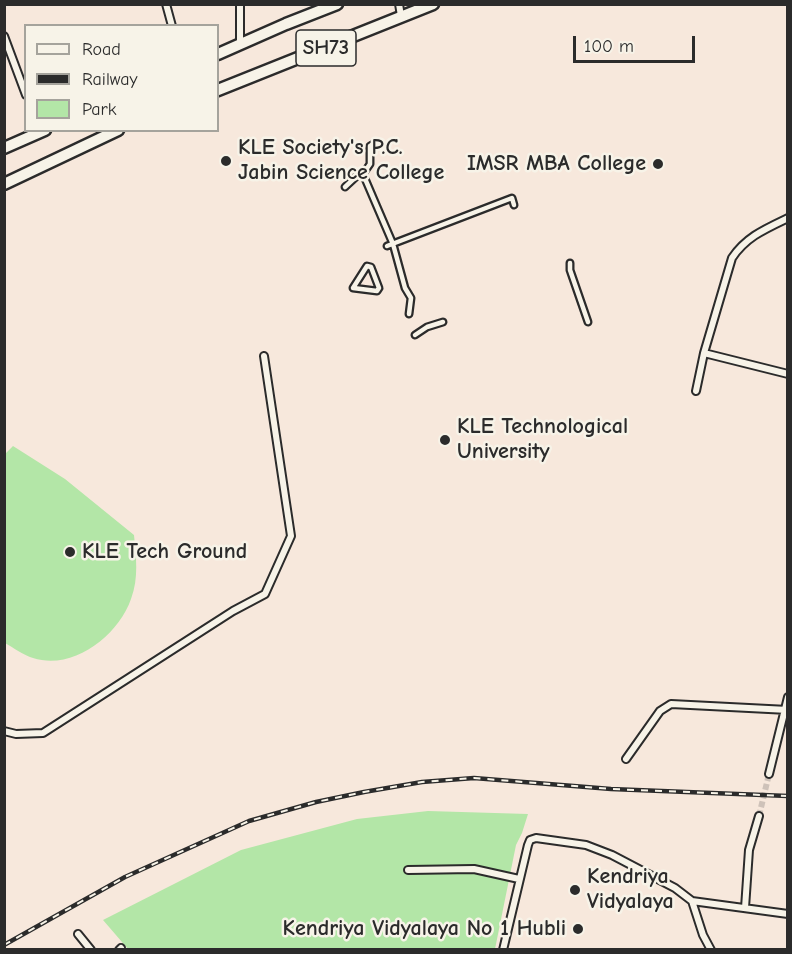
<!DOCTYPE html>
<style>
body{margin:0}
#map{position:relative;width:792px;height:954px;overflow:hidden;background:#f7e8dc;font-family:"Comic Neue",sans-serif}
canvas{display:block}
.frame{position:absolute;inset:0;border:6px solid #2b2b2b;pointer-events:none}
.legend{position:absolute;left:24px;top:24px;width:195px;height:108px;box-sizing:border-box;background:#f7f3e8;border:2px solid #a5a39c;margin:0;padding:8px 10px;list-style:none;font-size:18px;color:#2b2b2b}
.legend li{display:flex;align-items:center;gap:12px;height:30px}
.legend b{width:30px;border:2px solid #a5a39c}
.scale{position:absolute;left:573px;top:36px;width:122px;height:27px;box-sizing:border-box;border:3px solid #2b2b2b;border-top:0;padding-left:8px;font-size:18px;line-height:21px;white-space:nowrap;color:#2b2b2b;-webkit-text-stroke:4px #f7f3e8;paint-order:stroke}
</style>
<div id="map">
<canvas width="792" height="954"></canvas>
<div class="frame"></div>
<ul class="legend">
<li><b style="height:8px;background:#f7f3e8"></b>Road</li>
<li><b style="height:8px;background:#2b2b2b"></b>Railway</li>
<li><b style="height:16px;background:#b3e6a7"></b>Park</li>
</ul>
<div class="scale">100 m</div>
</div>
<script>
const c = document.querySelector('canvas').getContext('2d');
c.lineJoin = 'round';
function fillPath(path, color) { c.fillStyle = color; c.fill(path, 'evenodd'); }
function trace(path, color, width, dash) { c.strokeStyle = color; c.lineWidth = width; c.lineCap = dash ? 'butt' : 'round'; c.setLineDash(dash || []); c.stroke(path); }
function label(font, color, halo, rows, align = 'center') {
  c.font = font + ' "Comic Neue",sans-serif'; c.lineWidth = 5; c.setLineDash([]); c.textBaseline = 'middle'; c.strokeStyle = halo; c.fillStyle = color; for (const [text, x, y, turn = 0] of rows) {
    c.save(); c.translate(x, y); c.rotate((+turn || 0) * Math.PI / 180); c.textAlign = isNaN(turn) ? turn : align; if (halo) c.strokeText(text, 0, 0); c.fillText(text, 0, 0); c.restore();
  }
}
const green = new Path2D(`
 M 13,446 L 65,479 L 134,535 C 136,557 139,578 131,599 C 118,636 73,671 33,658 C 23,655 14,648 5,643 L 4,455 Z
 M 428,811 L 528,814 L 522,833 L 516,845 L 495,949 L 128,949 L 103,920 L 241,850 L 357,819 Z`);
const minorTunnel = new Path2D(`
 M 759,816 L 769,774`);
const pedestrian = new Path2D(`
 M 375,143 L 370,146 L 370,164 L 363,174 L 393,244
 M 345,187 L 359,174 L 363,174
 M 393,244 L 405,288 L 411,298 L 409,314
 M 387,246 L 512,198 L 514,205
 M 570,263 L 570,270 L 588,322
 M 367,266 L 371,267 L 379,288 L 377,291 L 353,288 Z
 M 415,335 L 427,327 L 443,322`);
const minor = new Path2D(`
 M 166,4 L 172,26
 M 399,4 L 401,16
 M 4,36 L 26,95
 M 240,45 L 240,4
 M 704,353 L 788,374
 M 696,391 L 704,353 L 732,258 C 746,237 765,229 788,218
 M 4,731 L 16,734 L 43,733 L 233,611 L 265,594 L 291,536 L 264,356
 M 626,759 L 660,711 L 671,704 L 788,710
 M 769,774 L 788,697
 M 408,870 L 474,869 L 519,879
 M 692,901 L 703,935 L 711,950
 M 745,908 L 749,850 L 759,816
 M 78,934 L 91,950
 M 119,950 L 121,948
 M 503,950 L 528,845 L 530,840 L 536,838 L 586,845 L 612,855 L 675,888 L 692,901 L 788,914`);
const primary = new Path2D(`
 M 218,54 L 286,24 L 337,4
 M 218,90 L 433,4
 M 4,148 L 45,130
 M 4,184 L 118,130`);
const rail = new Path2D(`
 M 4,945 L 125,877 L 249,821 L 316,802 L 364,792 L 422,782 L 474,778 L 611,789 L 788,796`);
const markers = [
 [226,161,6,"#2b2b2b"],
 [658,164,6,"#2b2b2b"],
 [445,440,6,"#2b2b2b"],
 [70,552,6,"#2b2b2b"],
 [575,890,6,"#2b2b2b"],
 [578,929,6,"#2b2b2b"]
];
const shields = [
 [326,48,60]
];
const shieldNames = [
 ["SH73",326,48]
];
const poiNames = [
 ["KLE Society's P.C.",238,148],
 ["Jabin Science College",238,173],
 ["IMSR MBA College",646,164,"right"],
 ["KLE Technological",457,427],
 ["University",457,452],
 ["KLE Tech Ground",82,552],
 ["Kendriya",587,877],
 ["Vidyalaya",587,902],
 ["Kendriya Vidyalaya No 1 Hubli",566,929,"right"]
];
fillPath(green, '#b3e6a7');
trace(minorTunnel, '#cec2b9', 6, [6, 3]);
trace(pedestrian, '#2b2b2b', 9);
trace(minor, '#2b2b2b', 10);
trace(primary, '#2b2b2b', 15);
trace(pedestrian, '#f7f3e8', 4.5);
trace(minor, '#f7f3e8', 6);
trace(primary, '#f7f3e8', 10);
trace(rail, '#2b2b2b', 4.5);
trace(rail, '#f7f3e8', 2, [7]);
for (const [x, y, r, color] of markers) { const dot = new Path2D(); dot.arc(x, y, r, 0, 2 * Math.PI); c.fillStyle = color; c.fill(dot); trace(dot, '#f7f3e8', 2); }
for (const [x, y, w] of shields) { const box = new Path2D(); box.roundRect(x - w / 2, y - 18, w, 36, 4.5); c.fillStyle = '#f7f3e8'; c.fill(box); trace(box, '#2b2b2b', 1.5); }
label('bold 21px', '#2b2b2b', null, shieldNames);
label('bold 22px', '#2b2b2b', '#f7f3e8', poiNames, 'left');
</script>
